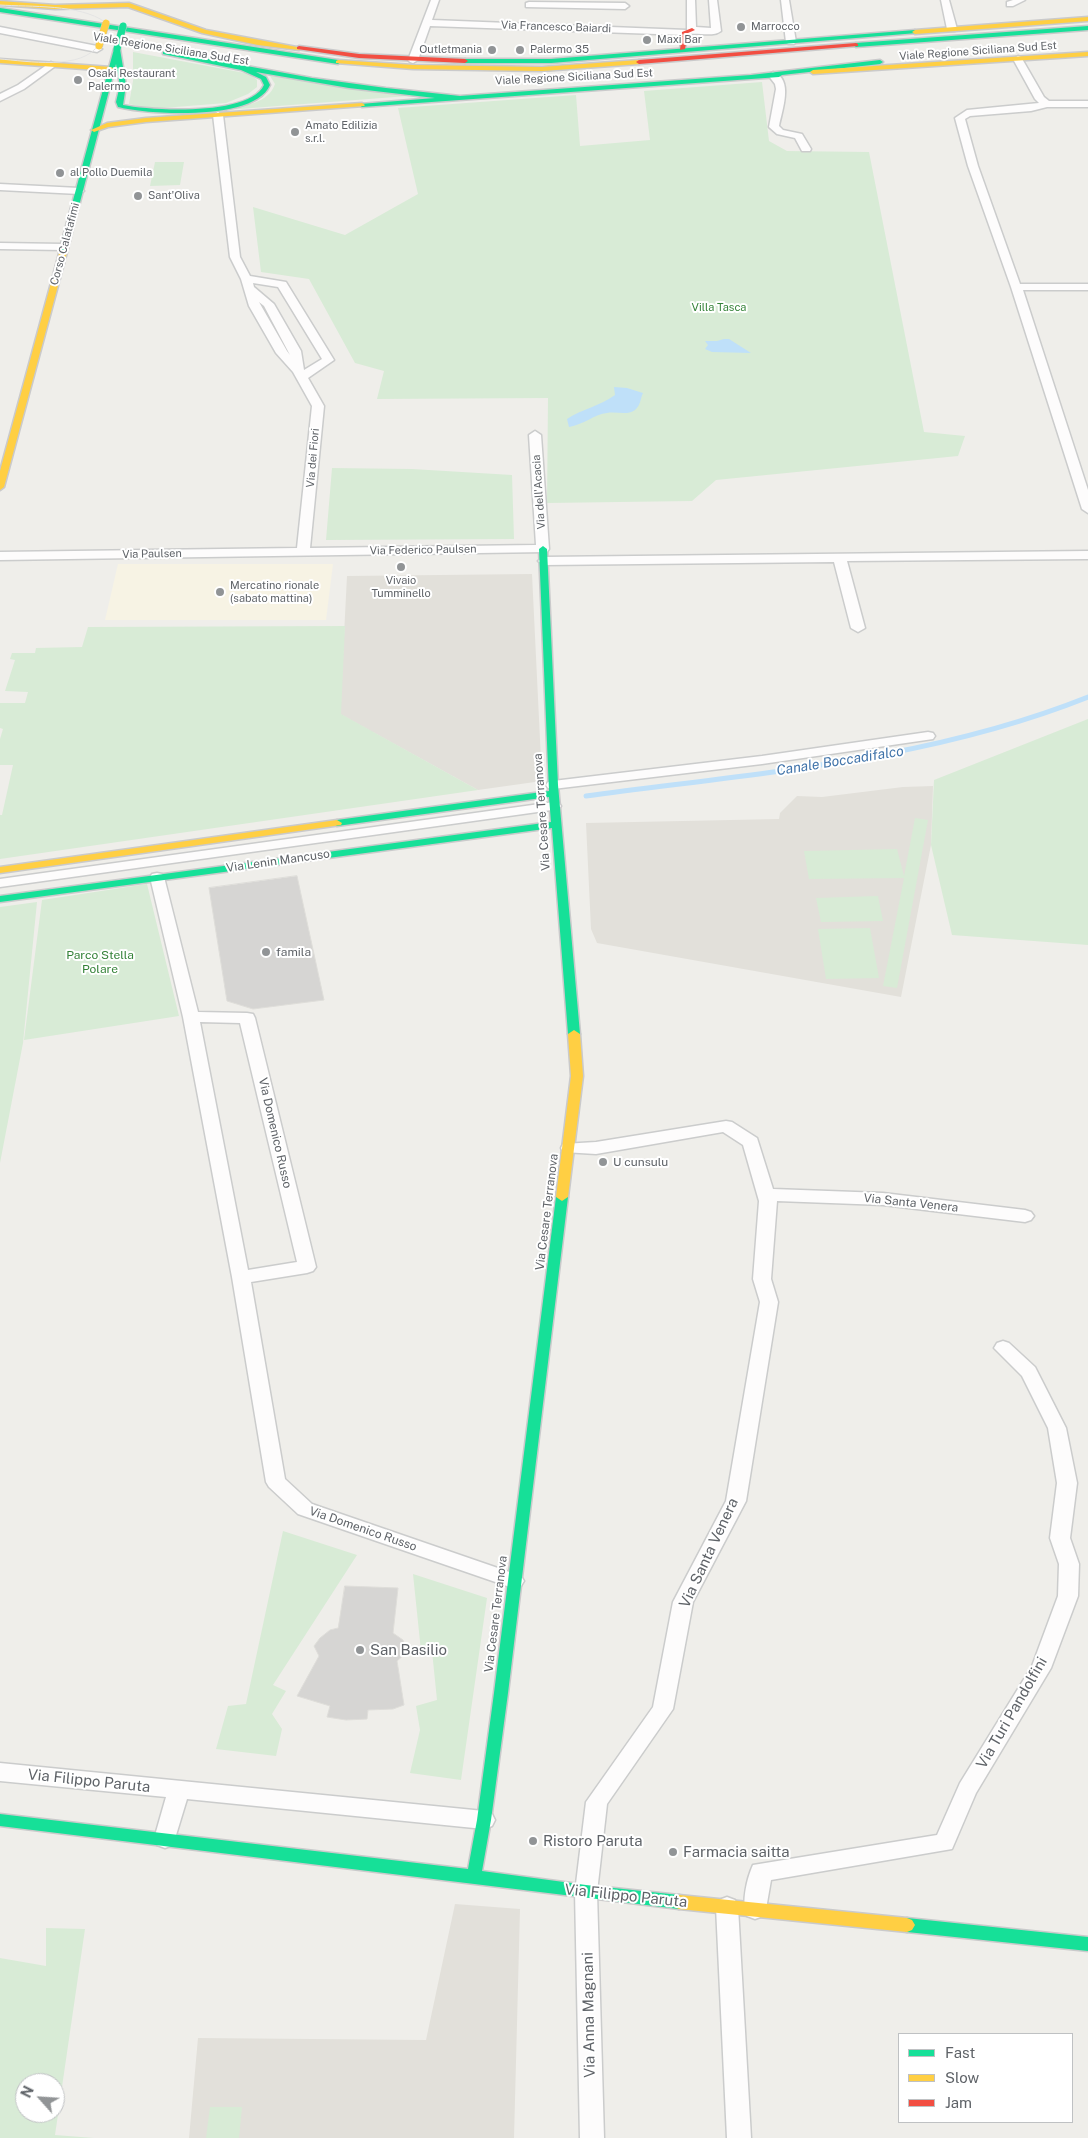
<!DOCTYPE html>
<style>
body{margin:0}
#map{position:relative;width:1088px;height:2138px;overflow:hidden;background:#efeeea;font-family:"Public Sans",sans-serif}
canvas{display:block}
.legend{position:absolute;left:898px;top:2033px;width:175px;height:90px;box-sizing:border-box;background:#fff;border:1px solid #bfc1c3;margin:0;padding:6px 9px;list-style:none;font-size:15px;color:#5f6368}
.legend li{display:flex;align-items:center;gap:10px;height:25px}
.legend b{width:25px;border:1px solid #bfc1c3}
.north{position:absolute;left:15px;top:2073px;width:50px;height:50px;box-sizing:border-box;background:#fff;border:1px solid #bfc1c3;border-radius:50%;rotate:296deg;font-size:14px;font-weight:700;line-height:20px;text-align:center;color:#5f6368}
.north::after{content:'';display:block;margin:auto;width:18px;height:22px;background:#919496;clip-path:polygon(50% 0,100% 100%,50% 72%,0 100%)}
</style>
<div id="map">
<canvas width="1088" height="2138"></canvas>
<ul class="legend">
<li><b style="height:6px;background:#16e098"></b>Fast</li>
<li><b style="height:6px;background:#ffcf43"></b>Slow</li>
<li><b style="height:6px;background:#f24e42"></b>Jam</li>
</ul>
<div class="north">N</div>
</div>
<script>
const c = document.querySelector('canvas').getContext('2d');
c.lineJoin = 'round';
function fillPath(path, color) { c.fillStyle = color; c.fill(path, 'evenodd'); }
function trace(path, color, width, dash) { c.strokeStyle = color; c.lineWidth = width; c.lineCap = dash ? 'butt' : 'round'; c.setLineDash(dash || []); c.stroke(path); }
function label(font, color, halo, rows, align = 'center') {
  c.font = font + ' "Public Sans",sans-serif'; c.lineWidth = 4; c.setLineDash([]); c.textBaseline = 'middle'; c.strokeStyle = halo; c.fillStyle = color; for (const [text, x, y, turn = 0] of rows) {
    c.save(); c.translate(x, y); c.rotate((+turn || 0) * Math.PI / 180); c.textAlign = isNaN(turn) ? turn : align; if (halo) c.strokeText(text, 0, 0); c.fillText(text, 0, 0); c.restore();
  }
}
const commercial = new Path2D(`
 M 118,564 L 333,564 L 326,620 L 105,620 Z`);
const education = new Path2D(`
 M 532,574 L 542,781 L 478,790 L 340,714 L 347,576 Z
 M 933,786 L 931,845 L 901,997 L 597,943 L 591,929 L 586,823 L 779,819 L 780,813 L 797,796 L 822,797 L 903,787 Z
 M 455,1904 L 520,1909 L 514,2138 L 189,2138 L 198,2038 L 426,2040 Z`);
const green = new Path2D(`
 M 133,52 L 250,74 L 257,80 L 257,87 L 248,94 L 226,103 L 150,109 L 129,104 L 133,81 Z
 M 270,76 L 408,96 L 226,110 C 244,105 268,104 275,84 Z
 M 762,82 L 769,141 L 787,151 L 869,152 L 924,432 L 965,436 L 958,456 L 716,480 L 692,501 L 547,503 L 548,398 L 377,399 L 384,371 L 355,363 L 309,279 L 261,272 L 253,207 L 345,235 L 418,194 L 398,108 L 576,95 L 580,146 L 650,140 L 644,91 Z
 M 155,162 L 184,162 L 180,185 L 150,186 Z
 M 332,468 L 412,469 L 512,475 L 514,539 L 326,540 Z
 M 345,626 L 341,714 L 478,790 L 0,859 L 0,815 L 2,815 L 13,765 L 0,765 L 0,739 L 3,729 L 0,728 L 0,703 L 25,703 L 28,692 L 5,691 L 15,660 L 10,659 L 12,653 L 35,653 L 36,648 L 82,647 L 88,627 Z
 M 1088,719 L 1088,945 L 952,935 L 931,845 L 934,780 Z
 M 915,818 L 928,820 L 897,988 L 883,986 L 904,878 L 809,879 L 804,851 L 897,849 L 904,876 Z
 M 147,884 L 179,1016 L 24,1040 L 42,900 Z
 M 878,896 L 883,921 L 821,922 L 816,898 Z
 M 37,902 L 23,1043 L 0,1163 L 0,907 Z
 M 870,928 L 879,978 L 826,979 L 818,929 Z
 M 283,1531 L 357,1555 L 273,1685 L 286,1691 L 272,1714 L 282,1729 L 276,1756 L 216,1749 L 228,1706 L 246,1704 Z
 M 413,1574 L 487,1598 L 461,1780 L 410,1773 L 420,1730 L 416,1706 L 437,1700 L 432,1651 L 421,1651 Z
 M 46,1928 L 85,1929 L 55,2135 L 94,2138 L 0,2138 L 0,1958 L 46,1966 ZM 25,2083 L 55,2083 L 55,2113 L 25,2113 Z
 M 210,2107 L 242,2107 L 239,2138 L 206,2138 Z`);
const water = new Path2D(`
 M 724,339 L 729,339 L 751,353 L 712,352 L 705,349 L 708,345 L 705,341 L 717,341 Z
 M 614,387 L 627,388 L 643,393 C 640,399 641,405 635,410 C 627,416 616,411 607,413 C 595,414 583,425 569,427 L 567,419 C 582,409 600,406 615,395 Z`);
const stream = new Path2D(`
 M 586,796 C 755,773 928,761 1088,697`);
const building = new Path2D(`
 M 297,876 L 324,1000 L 253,1009 L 227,1001 L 209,888 Z
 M 345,1586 L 398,1588 L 393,1633 L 403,1640 L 406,1653 L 397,1661 L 404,1705 L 393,1709 L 368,1710 L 367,1719 L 346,1720 L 327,1717 L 330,1706 L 297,1696 L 319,1656 L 314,1646 L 320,1638 L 330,1630 L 338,1628 Z`);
const street = new Path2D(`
 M 431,0 L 439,0 L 432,20 L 687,30 L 687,0 L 695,0 L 696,27 L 711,28 L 709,0 L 717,0 L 721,31 C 712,38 695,31 685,35 L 430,26 L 418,60 L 413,63 L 410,62 L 408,60 Z
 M 781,0 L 789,0 L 796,42 L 794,44 L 788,44 L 786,42 Z
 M 941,0 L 949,0 L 957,29 L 955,31 L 949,31 L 947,29 Z
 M 1013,0 L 1025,0 L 1013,6 L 1007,6 L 1007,2 Z
 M 529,2 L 625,3 L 629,6 L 625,9 L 526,7 L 526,3 Z
 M 0,27 L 97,46 L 102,49 L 97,52 L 0,33 Z
 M 1018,56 L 1021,57 L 1044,97 L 1049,101 L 1088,101 L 1088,107 L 1047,107 L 1031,111 L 970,116 L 965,119 L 978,166 L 1020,284 L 1088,284 L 1088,290 L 1023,290 L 1088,490 L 1088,513 L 1082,509 L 1011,287 L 968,166 L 955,118 L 967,110 L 1039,103 L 1035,99 L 1013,59 Z
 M 51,62 L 56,65 L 54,67 L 24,89 L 0,101 L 0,94 L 18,85 Z
 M 773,72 C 794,79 782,110 779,126 L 783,130 L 802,134 L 811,149 L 810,151 L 802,151 L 795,138 L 777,134 L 769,127 L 776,89 L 775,84 L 768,75 Z
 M 218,112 L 223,115 L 240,257 L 250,276 L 286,282 L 334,360 L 308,378 L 324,406 L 310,548 L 536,545 L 529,435 L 535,431 L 541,435 L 549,549 L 547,552 L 0,560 L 0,552 L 297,548 L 312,406 L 293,372 L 276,353 L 249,306 L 241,279 L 230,257 L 213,115 ZM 253,283 L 278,287 L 322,359 L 304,370 L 301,351 L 274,304 L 254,287 ZM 259,302 L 264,306 L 290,355 L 287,351 Z
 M 0,184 L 79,188 L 84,191 L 79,194 L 0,190 Z
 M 0,243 L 63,244 L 68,247 L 63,250 L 0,249 Z
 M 1088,551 L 1088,559 L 847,561 L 865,628 L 858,632 L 851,628 L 834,562 L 544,565 L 538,561 L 544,557 Z
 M 928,732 L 933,733 L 935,736 L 933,739 L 762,764 L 553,789 L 548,788 L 546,785 L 548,782 L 553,781 L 762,756 Z
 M 554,802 L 559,803 L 561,806 L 559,809 L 0,887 L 0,879 Z
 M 157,873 L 162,874 L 164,877 L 198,1012 L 247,1013 L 253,1014 L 255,1018 L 316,1267 L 313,1271 L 307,1273 L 251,1282 L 285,1479 L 312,1504 L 521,1576 L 524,1581 L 521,1586 L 514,1589 L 507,1586 L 298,1514 L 269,1487 L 266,1482 L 232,1277 L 183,1017 L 150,877 L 152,874 ZM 200,1022 L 240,1023 L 297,1262 L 248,1270 Z
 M 726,1121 L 732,1122 L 757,1138 L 773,1189 L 883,1193 L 1025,1210 L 1031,1212 L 1034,1216 L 1031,1220 L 1025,1222 L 883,1205 L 777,1201 L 771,1279 L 778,1302 L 746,1501 L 693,1602 L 673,1709 L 607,1804 L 597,1892 L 604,2138 L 580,2138 L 575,1892 L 586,1802 L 653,1707 L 673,1602 L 726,1501 L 760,1302 L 753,1279 L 759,1201 L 743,1145 L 723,1132 L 596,1154 L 563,1152 L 561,1148 L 563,1144 L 596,1142 Z
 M 1003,1341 L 1009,1343 L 1035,1367 L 1066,1428 L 1077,1483 L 1070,1538 L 1079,1564 L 1078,1596 L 1051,1668 L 976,1793 L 952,1849 L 771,1880 L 766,1909 L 763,1916 L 755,1919 L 747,1916 C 741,1903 747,1878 753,1865 L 937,1835 L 960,1783 L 1032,1666 L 1058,1596 L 1059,1564 L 1050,1538 L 1057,1483 L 1048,1428 L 1022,1376 L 994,1348 L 997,1343 Z
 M 0,1763 L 484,1811 L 492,1814 L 495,1820 L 492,1826 L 484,1829 L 187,1799 L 173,1845 L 165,1848 L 157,1845 L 154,1839 L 166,1797 L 0,1781 Z
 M 727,1897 L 735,1900 L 738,1907 L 751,2138 L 727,2138 L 716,1907 L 719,1900 Z`);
const fast = new Path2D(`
 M 0,8 L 338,60 L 341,62 L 338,64 L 0,12 Z
 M 1088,26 L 1088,30 L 856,47 L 853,45 L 856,43 Z
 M 915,30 L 917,31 L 917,33 L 551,63 L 465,63 L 462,61 L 465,59 L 551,59 Z
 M 117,47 L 120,49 L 126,85 L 123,105 C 152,111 250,116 264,85 L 261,79 L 241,70 L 163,54 L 163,52 L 165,51 L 312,78 L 386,88 L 460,96 L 751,75 L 880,60 L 883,62 L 880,64 L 782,75 L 779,77 L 362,107 L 359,105 L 360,104 L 435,98 L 349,88 L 256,72 L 266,77 L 270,85 C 255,121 150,115 118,107 L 116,102 L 120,85 L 116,64 L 67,252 L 60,254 L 59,252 L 114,49 Z
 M 543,546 L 547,549 L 558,785 L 580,1034 L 578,1036 L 574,1038 L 568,1034 L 552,828 L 0,902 L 0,896 L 551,822 L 549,797 L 337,826 L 332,823 L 337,820 L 549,791 L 539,549 Z
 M 562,1193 L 568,1197 L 508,1693 L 491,1820 L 482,1871 L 586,1885 L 679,1895 L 684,1897 L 687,1902 L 684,1907 L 679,1909 L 0,1826 L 0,1814 L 468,1869 L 477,1820 L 494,1693 L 556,1197 Z
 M 907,1918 L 1088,1937 L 1088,1951 L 907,1932 L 902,1930 L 899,1925 L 902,1920 Z`);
const slow = new Path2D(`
 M 0,1 L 55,5 L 129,3 L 206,30 L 302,48 L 299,50 L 258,45 L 202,33 L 128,7 L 55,9 L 0,5 Z
 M 1088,17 L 1088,21 L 915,34 L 912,32 L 915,30 Z
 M 1088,52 L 1088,56 L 813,74 L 810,72 L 813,70 Z
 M 0,59 L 111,67 L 114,69 L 111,71 L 0,63 Z
 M 338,60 L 413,65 L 542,67 L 639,60 L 642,62 L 639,64 L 542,71 L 413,69 L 336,63 L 336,61 Z
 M 362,103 L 365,105 L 364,106 L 146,122 L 108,127 L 94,132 L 91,130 L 107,123 L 146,118 Z
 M 60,250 L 67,252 L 4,487 L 0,490 L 0,471 Z
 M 337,820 L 342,823 L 341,825 L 0,873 L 0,867 Z
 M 574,1030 L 580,1034 L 583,1076 L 568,1197 L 562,1201 L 556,1197 L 571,1076 L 568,1034 Z
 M 679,1895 L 907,1918 L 912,1920 L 915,1925 L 912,1930 L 907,1932 L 679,1909 L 674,1907 L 671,1902 L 674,1897 Z`);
const jam = new Path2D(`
 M 692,28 L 695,30 L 688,33 L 685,49 L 680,50 L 682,32 Z
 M 856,43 L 858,44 L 858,46 L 639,64 L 636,62 L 639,60 Z
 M 299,46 L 359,54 L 465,59 L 468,61 L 465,63 L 359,58 L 297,49 L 297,47 Z`);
const tram = new Path2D(`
 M 0,5 C 30,7 80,4 105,22 C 104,29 103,38 99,44 C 83,71 26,61 0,59`);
const fastBridge = new Path2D(`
 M 117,49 L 123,26`);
const slowBridge = new Path2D(`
 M 99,46 L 106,23`);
const markers = [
 [741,27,5,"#919496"],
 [647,40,5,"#919496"],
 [492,50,5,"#919496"],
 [520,50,5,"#919496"],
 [78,80,5,"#919496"],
 [295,132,5,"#919496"],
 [60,173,5,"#919496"],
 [138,196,5,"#919496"],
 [401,567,5,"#919496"],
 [220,592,5,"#919496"],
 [266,952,5,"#919496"],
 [603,1162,5,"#919496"],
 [360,1650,5,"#919496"],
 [533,1841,5,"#919496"],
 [673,1852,5,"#919496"]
];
const farStreetnames = [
 ["Via Francesco Baiardi",556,27,2],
 ["Viale Regione Siciliana Sud Est",171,49,9],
 ["Viale Regione Siciliana Sud Est",978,51,-4],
 ["Viale Regione Siciliana Sud Est",574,77,-3],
 ["Corso Calatafimi",65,244,-75],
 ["Via dei Fiori",313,458,-85],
 ["Via dell'Acacia",539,492,-94],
 ["Via Federico Paulsen",423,550,-1],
 ["Via Paulsen",152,554,-1]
];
const farPoinames = [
 ["Marrocco",751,27],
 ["Maxi Bar",657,40],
 ["Outletmania",482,50,"right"],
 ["Palermo 35",530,50],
 ["Osaki Restaurant",88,74],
 ["Palermo",88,87],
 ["Amato Edilizia",305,126],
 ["s.r.l.",305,139],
 ["al Pollo Duemila",70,173],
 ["Sant'Oliva",148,196],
 ["Vivaio",401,581,"center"],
 ["Tumminello",401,594,"center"],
 ["Mercatino rionale",230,586],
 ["(sabato mattina)",230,599]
];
const farParknames = [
 ["Villa Tasca",719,308]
];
const streetNames = [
 ["Via Cesare Terranova",542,812,-94],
 ["Via Lenin Mancuso",278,861,-8],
 ["Via Domenico Russo",275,1133,77],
 ["Via Santa Venera",911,1203,6],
 ["Via Cesare Terranova",547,1212,-83],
 ["Via Domenico Russo",363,1529,19],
 ["Via Cesare Terranova",496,1614,-83]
];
const poiNames = [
 ["famila",276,952],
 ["U cunsulu",613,1162]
];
const parkNames = [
 ["Parco Stella",100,955],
 ["Polare",100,969]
];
const waterNames = [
 ["Canale Boccadifalco",840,761,-9]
];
const nearStreetnames = [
 ["Via Santa Venera",709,1553,-65],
 ["Via Turi Pandolfini",1012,1713,-60],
 ["Via Filippo Paruta",89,1781,6],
 ["Via Filippo Paruta",626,1896,6],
 ["Via Anna Magnani",589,2015,-91]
];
const nearPoinames = [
 ["San Basilio",370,1650],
 ["Ristoro Paruta",543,1841],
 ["Farmacia saitta",683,1852]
];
fillPath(commercial, '#f7f3e4');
fillPath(education, '#e2e0da');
fillPath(green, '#d8ebd6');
fillPath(water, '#bfe0f9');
trace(stream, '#bfe0f9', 5);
fillPath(building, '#d6d5d3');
trace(building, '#deddd9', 1);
trace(street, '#cbcccc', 3);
trace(fast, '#cacacb', 3);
trace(slow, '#cacacb', 3);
trace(jam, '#cacacb', 3);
fillPath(street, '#fdfcfc');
fillPath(fast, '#16e098');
fillPath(slow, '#ffcf43');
fillPath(jam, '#f24e42');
trace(tram, '#e4e4e4', 1);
trace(fastBridge, '#cacacb', 8, []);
trace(slowBridge, '#cacacb', 8, []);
trace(fastBridge, '#16e098', 7);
trace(slowBridge, '#ffcf43', 7);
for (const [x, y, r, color] of markers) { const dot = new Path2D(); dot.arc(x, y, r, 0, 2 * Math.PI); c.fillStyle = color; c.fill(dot); trace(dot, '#fff', 2); }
label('11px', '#5f6368', '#fff', farStreetnames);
label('11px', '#5f6368', '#fff', farPoinames, 'left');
label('11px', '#348238', '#fff', farParknames);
label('12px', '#5f6368', '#fff', streetNames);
label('12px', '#5f6368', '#fff', poiNames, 'left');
label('12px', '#348238', '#fff', parkNames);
label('italic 14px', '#4174aa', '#fff', waterNames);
label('15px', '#5f6368', '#fff', nearStreetnames);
label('15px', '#5f6368', '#fff', nearPoinames, 'left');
</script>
